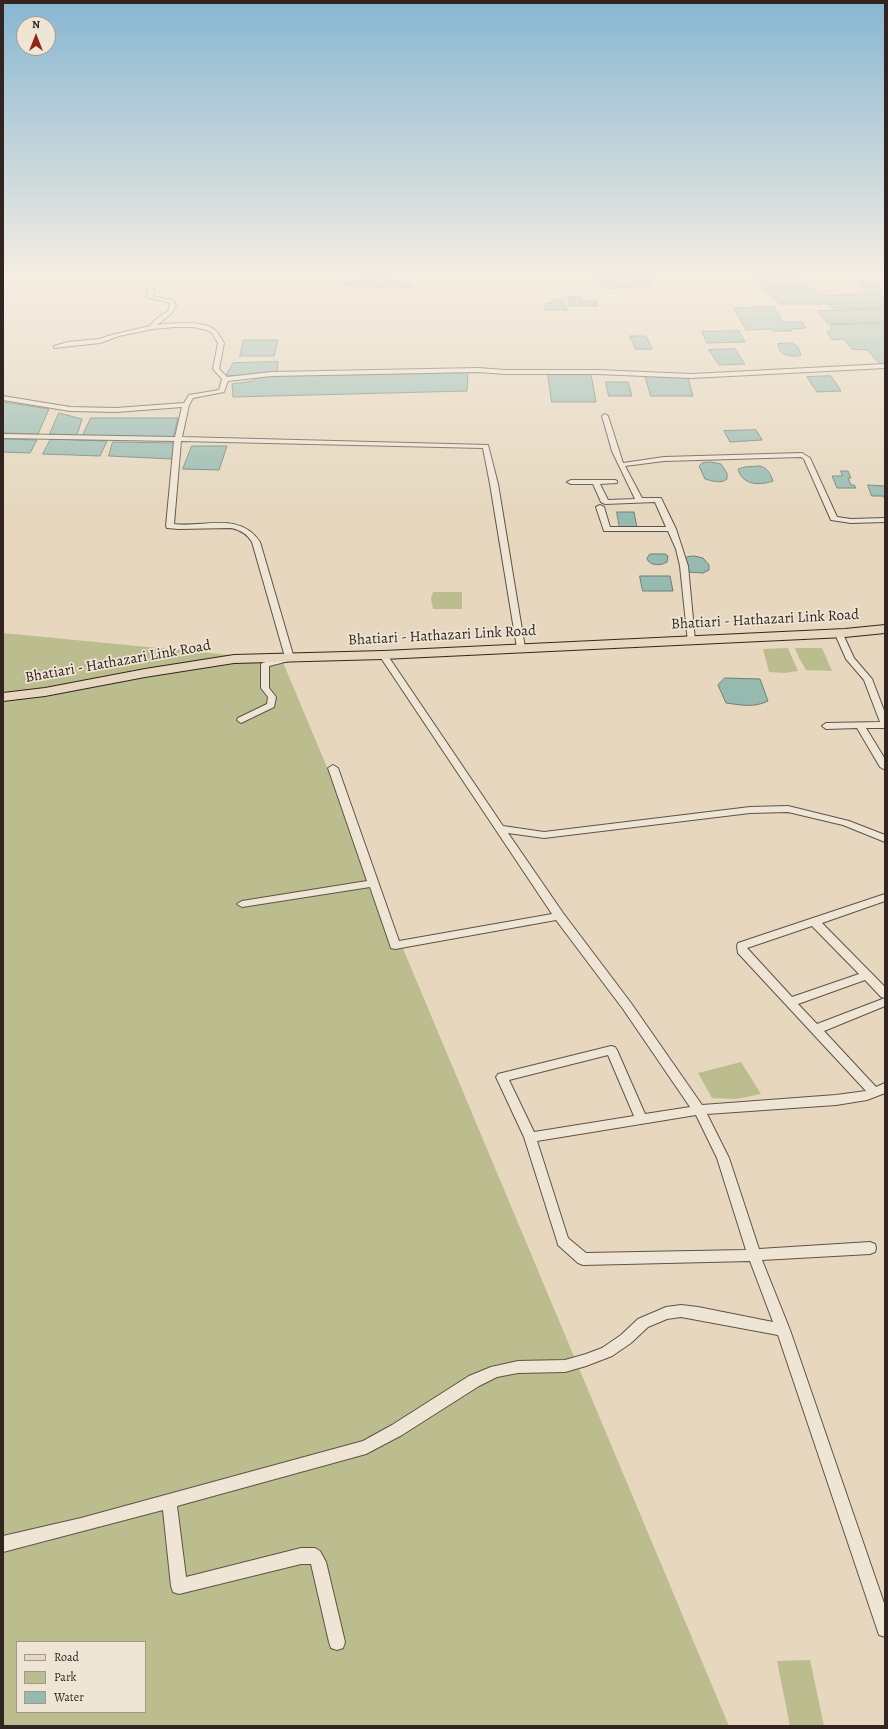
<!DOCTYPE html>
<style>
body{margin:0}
#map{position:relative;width:888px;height:1729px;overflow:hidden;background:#e6d7be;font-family:Alegreya,serif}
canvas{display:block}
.frame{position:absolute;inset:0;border:4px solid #322521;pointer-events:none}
.legend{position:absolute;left:16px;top:1641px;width:130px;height:72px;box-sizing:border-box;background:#efe5d5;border:1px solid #a3988d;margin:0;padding:5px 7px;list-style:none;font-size:12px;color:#322521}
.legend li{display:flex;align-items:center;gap:8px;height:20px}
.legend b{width:20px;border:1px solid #a3988d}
.north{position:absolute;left:16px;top:16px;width:40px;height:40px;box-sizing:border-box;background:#efe5d5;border:1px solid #a3988d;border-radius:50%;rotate:0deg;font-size:11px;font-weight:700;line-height:16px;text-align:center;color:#322521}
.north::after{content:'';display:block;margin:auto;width:14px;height:18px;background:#8f2418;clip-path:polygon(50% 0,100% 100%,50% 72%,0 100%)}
</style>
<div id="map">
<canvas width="888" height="1729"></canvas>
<div class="frame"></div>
<ul class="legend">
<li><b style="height:5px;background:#e6d7be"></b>Road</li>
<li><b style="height:11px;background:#bbbd8e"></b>Park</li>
<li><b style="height:11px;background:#96bab0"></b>Water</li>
</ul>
<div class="north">N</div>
</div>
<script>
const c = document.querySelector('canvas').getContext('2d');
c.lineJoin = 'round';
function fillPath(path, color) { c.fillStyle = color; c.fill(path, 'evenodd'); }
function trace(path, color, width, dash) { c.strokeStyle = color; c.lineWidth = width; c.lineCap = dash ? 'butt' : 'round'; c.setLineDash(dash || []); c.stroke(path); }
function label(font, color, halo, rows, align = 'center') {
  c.font = font + ' Alegreya,serif'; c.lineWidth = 3.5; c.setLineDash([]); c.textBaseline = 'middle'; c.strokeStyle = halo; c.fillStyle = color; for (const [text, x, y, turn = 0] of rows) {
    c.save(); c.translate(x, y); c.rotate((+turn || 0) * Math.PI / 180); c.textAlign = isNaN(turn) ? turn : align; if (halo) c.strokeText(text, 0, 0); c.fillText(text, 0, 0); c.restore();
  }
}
const green = new Path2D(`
 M 433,592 L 462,592 L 462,609 L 433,609 L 431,599 Z
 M 3,633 L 282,660 L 729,1726 L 3,1726 ZM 17,1642 L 145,1642 L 145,1712 L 17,1712 Z
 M 788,648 L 798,671 L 784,673 L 769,672 L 763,649 Z
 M 795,648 L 822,648 L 832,671 L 806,670 L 799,658 Z
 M 741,1062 L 761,1094 L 737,1099 L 712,1098 L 698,1073 Z
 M 810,1660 L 824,1726 L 790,1726 L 777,1661 Z`);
const water = new Path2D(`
 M 360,275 L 388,275 L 389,280 L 403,280 L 410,282 L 412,287 L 346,286 L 345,283 L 359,281 Z
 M 591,275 L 652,275 L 656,277 L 649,279 L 652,285 L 607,289 L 591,279 Z
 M 753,275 L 799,275 L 807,284 L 782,286 L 775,282 L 759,283 Z
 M 853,278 L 872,278 L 883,292 L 867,292 Z
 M 775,283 L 781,288 L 808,286 C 813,291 818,292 824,296 L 857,294 L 879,294 L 885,302 L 885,308 L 833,308 L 829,304 L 780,304 L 759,284 Z
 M 568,297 L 581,297 L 583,301 L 596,301 L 598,306 L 570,306 Z
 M 552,300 L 562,300 L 568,310 L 545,310 L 544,304 L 551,303 Z
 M 774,307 L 783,322 L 802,322 L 806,328 L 791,329 L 792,331 L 772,331 L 771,329 L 746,330 L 734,308 Z
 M 882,309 L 885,312 L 885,322 L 828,324 L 818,311 Z
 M 885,324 L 885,363 L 880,364 L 867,350 L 852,349 L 843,339 L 832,340 L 827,332 L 832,330 L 831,325 Z
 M 739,331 L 745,342 L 707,343 L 702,332 Z
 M 630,336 L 646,336 L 652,349 L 636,349 Z
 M 244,340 L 278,340 L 274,356 L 240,356 Z
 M 792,343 L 798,347 L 801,355 C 791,358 779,356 778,344 Z
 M 735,349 L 745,364 L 719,365 L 709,350 Z
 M 278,362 L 277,372 L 238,376 L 226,375 L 233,363 Z
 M 468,373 L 467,391 L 233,397 L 232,384 L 253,381 L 257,377 L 270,376 Z
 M 548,374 L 591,374 L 596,402 L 552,402 Z
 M 645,375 L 688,378 L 693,396 L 651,396 Z
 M 831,376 L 841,391 L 817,392 L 807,377 Z
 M 606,382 L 628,382 L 632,396 L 609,396 Z
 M 3,402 L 49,409 L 38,434 L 3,433 Z
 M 59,413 L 82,419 L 77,435 L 50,434 Z
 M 91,418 L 178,418 L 173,438 L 83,435 Z
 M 756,430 L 762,440 L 730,442 L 724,431 Z
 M 3,439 L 37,440 L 30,453 L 3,452 Z
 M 51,439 L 107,441 L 100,456 L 43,454 Z
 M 113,442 L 175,443 L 172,459 L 109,456 Z
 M 192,446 L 227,446 L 219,470 L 183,469 Z
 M 711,462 L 721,464 L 727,473 L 727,479 C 721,484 712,481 705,479 L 699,466 L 702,463 Z
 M 760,466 C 768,468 770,473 773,481 C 759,486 742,485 738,469 L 745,467 Z
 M 841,471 L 848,471 L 851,478 L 848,478 L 851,485 L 854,485 L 856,488 L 837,488 L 832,476 L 842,476 Z
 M 868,485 L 885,486 L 885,499 L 883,496 L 872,496 Z
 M 617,512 L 634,512 L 637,528 L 620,528 Z
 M 650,554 L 665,554 L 668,556 L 667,562 C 661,566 650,566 647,559 Z
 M 694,556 L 703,558 L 709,565 L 709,570 L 703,573 L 688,572 L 685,559 L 687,557 Z
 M 640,576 L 670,576 L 673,591 L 643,591 Z
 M 725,678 L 760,679 L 768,701 C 754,708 741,705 726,703 L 718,685 Z`);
const street = new Path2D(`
 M 139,275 L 145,275 L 142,281 L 152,287 L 155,291 L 152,296 L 172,300 L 176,305 L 172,313 L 157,325 C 172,323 203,320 215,330 C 219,333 221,339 224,343 L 219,369 L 227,377 L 272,372 L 478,368 L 505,370 L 597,370 L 692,374 L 885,364 L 885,368 L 692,378 L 597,374 L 505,374 L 478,372 L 272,376 L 228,381 L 224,392 L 193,398 L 189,405 L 182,437 L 488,445 L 498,484 L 525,648 L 521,650 L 517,648 L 490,484 L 483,448 L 181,441 L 174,524 C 204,528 239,511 260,542 L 294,658 L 293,660 L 269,666 L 269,688 L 276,697 L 274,707 L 241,723 L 237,720 L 238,718 L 267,704 L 268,697 L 261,688 L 261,665 L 262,663 L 285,657 L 252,542 C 247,534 241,530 231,528 L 179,529 L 167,528 L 166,526 L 174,441 L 3,438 L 3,434 L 175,437 L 182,407 L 116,412 L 70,411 L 3,400 L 3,396 L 70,407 L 116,408 L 184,403 L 189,395 L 219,390 L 222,379 L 213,369 L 218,343 L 212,333 L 207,330 L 193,327 L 175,327 L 152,329 L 119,336 L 100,343 L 54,348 L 54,346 L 68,342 L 99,339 L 115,334 L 150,326 L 156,319 L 168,311 L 170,305 L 168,302 L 148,298 L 146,295 L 149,291 L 148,289 L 136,282 Z
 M 605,414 L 608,416 L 623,463 L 664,457 L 802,453 L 810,458 L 837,517 L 851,519 L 885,518 L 885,522 L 851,523 L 831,520 L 804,459 L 801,457 L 664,461 L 625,466 L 642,498 L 661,498 L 676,529 L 688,566 L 695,640 L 694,642 L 688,642 L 680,566 L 676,549 L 668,531 L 604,531 L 596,507 L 600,505 L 604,507 L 610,527 L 666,527 L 655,502 L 605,504 L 601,502 L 593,484 L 571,484 L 567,482 L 571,480 L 615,480 L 617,481 L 617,483 L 600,484 L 608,500 L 635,499 L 612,451 L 602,416 Z
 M 836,632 L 842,632 L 854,658 L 872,679 L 885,713 L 885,728 L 866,728 L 885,759 L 885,770 L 880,767 L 857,728 L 826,729 L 822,726 L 826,723 L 880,722 L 864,680 L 846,659 L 835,634 Z
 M 383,652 L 386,653 L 503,826 L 544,832 L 750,807 L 788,806 L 849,821 L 885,835 L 885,842 L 843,825 L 788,812 L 750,813 L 544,838 L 508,833 L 563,913 L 631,1003 L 702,1105 L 836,1095 L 866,1091 L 738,953 L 737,946 L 738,943 L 885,894 L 885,901 L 822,923 L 885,987 L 885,998 L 881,997 L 865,980 L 798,1004 L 817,1024 L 885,998 L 885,1006 L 824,1031 L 876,1087 L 885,1083 L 885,1093 L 867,1100 L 836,1105 L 707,1114 L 729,1158 L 759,1249 L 870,1242 L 875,1244 L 876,1248 L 875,1252 L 870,1254 L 762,1260 L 790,1330 L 885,1606 L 885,1637 L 879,1635 L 877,1629 L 778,1335 L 681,1317 L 667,1319 L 648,1327 L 631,1343 L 612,1356 L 586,1366 L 565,1372 L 518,1373 L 497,1377 L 479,1386 L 402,1435 L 366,1454 L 177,1506 L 186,1577 L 301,1548 L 315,1548 L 320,1551 L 326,1562 L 345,1642 L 343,1648 L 337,1650 L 331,1648 L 329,1642 L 311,1564 L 301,1564 L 179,1594 L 173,1592 L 171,1586 L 163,1510 L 3,1552 L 3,1536 L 81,1518 L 363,1441 L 392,1425 L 469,1376 L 491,1367 L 518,1361 L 565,1360 L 586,1354 L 602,1348 L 621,1335 L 638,1319 L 666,1307 L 681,1305 L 698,1307 L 773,1322 L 750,1261 L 583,1265 L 578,1263 L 558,1245 L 557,1241 L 524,1137 L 496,1077 L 498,1074 L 611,1046 L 615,1047 L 617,1050 L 645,1114 L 690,1107 L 623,1009 L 556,920 L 395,949 L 391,948 L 390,945 L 370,887 L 242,907 L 237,904 L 242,901 L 367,881 L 328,768 L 333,765 L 338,768 L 399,941 L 552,914 L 379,655 ZM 812,926 L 859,974 L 792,997 L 747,948 ZM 608,1055 L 634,1116 L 534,1132 L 509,1080 ZM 696,1115 L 717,1158 L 746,1250 L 586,1253 L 568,1238 L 537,1141 Z`);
const primary = new Path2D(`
 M 885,625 L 885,633 L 845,637 L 383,659 L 234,663 L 145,677 L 45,696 L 3,701 L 3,693 L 45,688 L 145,669 L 234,655 L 383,651 L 845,629 Z`);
const streetNames = [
 ["Bhatiari - Hathazari Link Road",765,620,-3],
 ["Bhatiari - Hathazari Link Road",442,636,-3],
 ["Bhatiari - Hathazari Link Road",118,662,-10]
];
fillPath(green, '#bbbd8e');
fillPath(water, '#96bab0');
trace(water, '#6e7e77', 1);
trace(street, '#5f5248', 2);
trace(primary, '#322521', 2);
fillPath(street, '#efe5d5');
fillPath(primary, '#e6d7be');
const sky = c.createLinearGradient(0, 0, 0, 517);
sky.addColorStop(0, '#87b6d2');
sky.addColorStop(0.53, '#f4ede2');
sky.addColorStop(1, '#f4ede200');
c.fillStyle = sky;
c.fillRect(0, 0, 888, 517);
label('15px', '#322521', '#efe5d5', streetNames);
</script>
